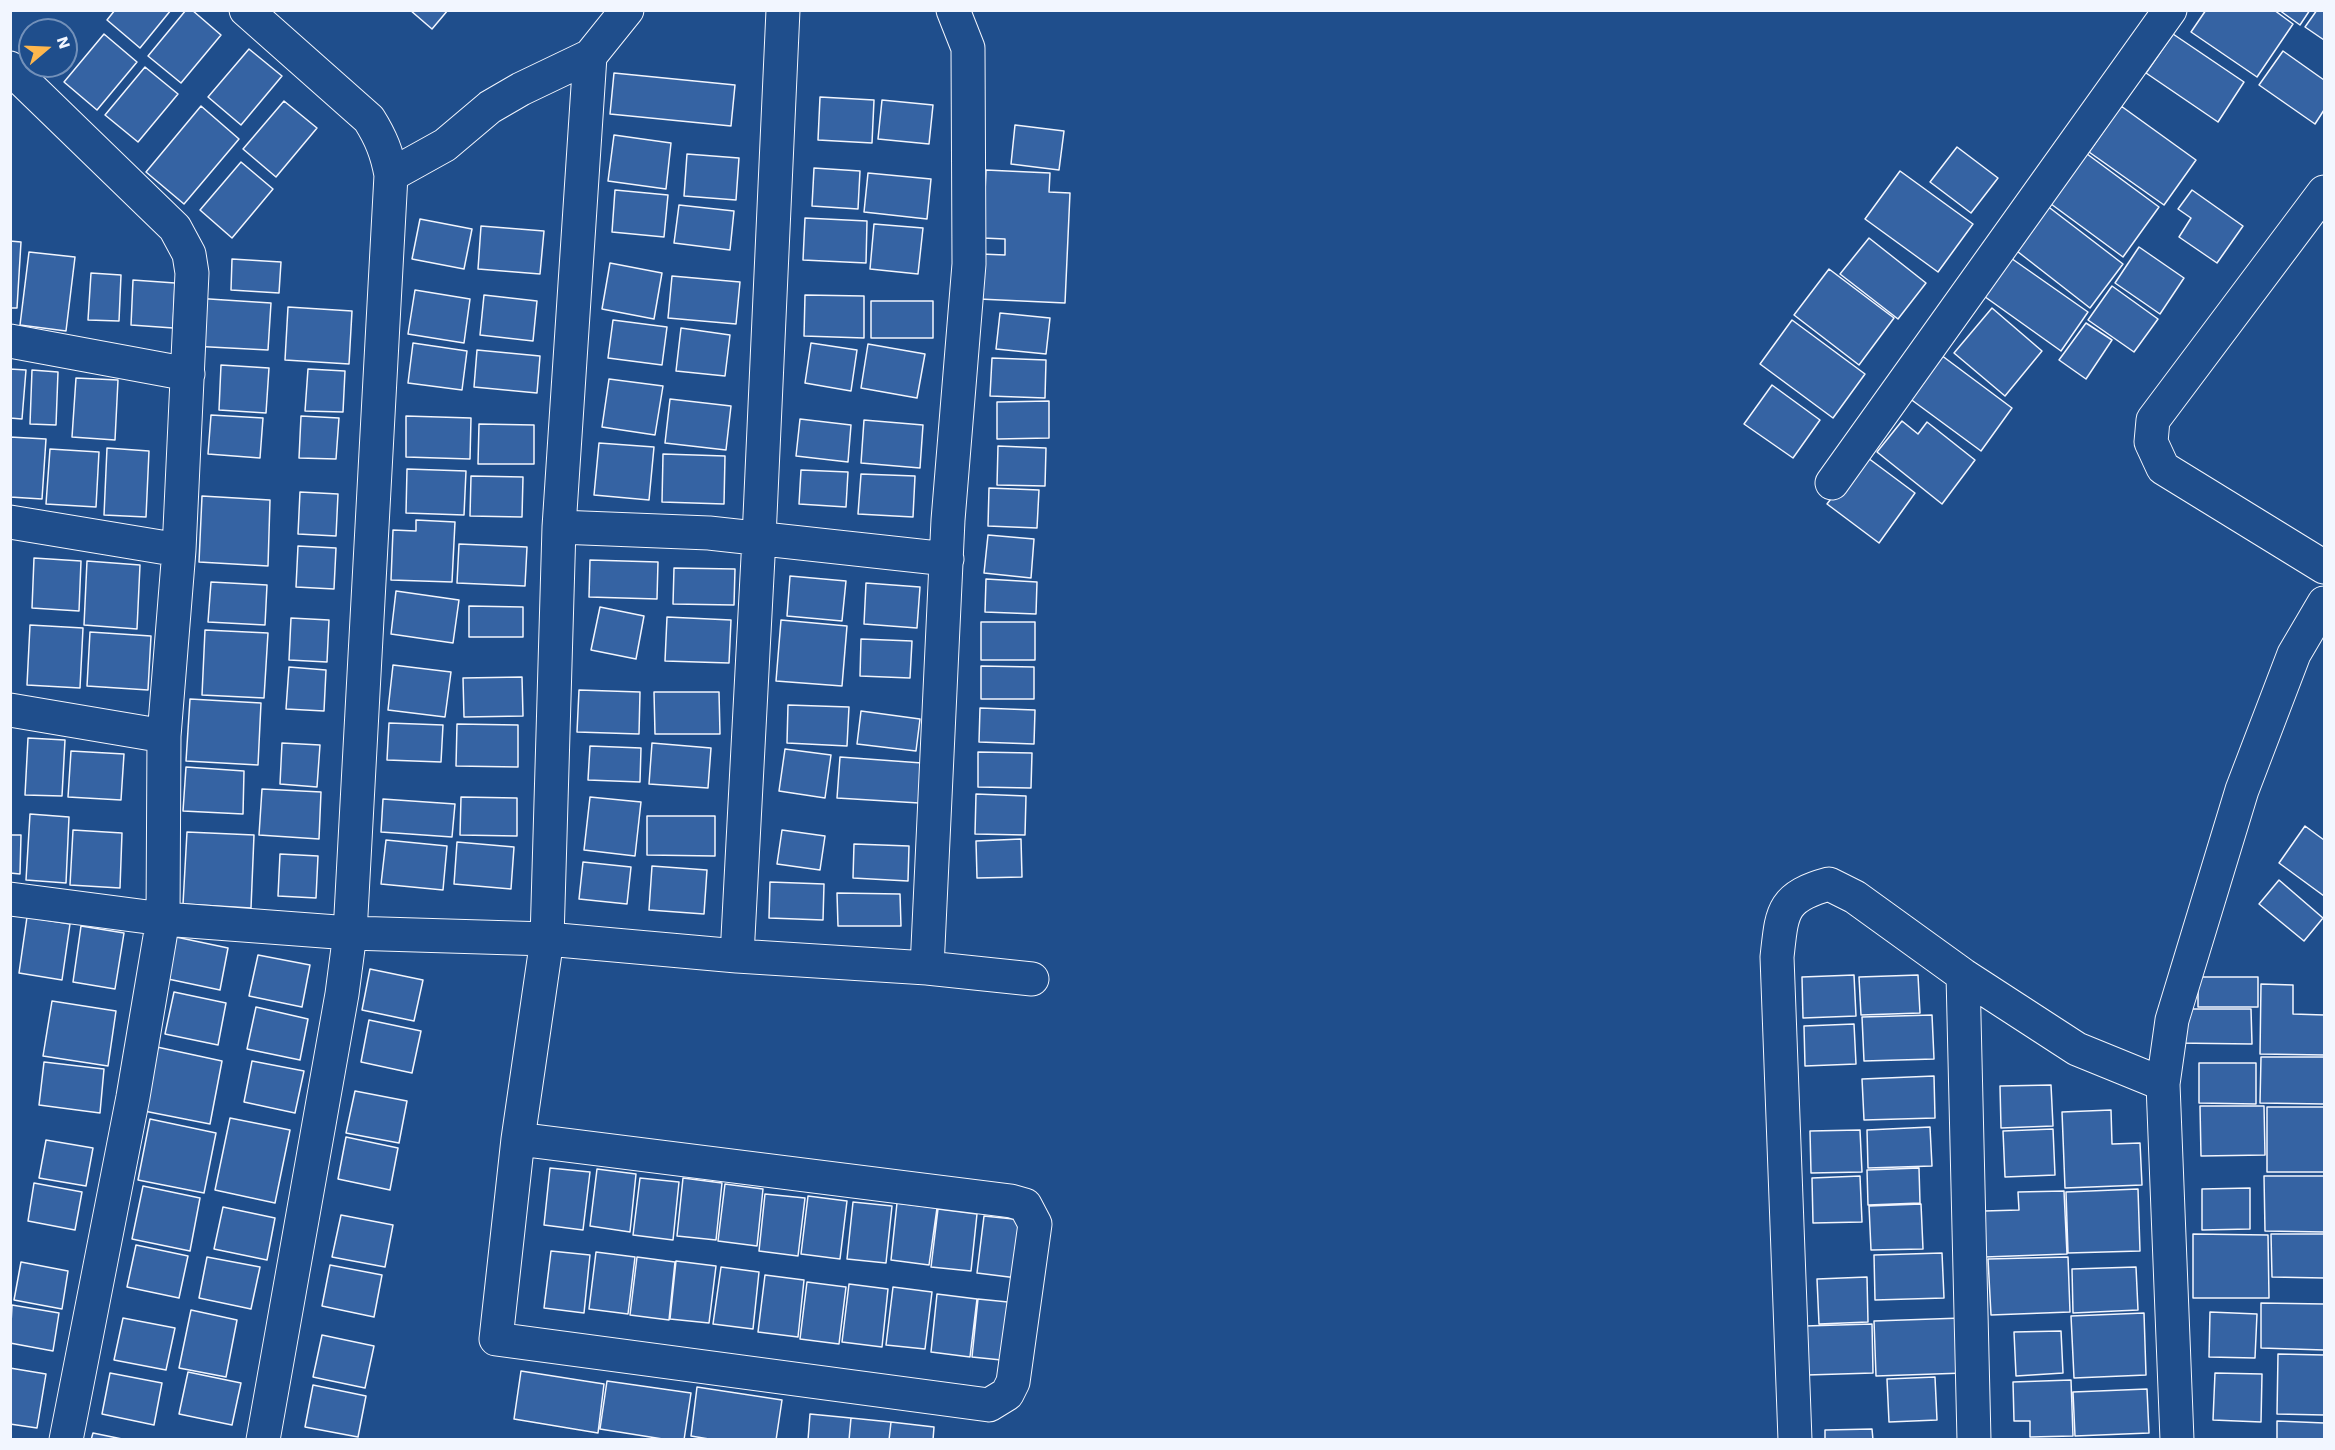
<!DOCTYPE html>
<style>
body{margin:0}
#map{position:relative;width:2335px;height:1450px;overflow:hidden;background:#1f4e8c;font-family:"Work Sans",sans-serif}
canvas{display:block}
.frame{position:absolute;inset:0;border:12px solid #f2f6ff;pointer-events:none}
.north{position:absolute;left:18px;top:18px;width:60px;height:60px;box-sizing:border-box;background:#1f4e8c;border:2px solid #7391ba;border-radius:50%;rotate:71deg;font-size:16px;font-weight:700;line-height:24px;text-align:center;color:#f2f6ff}
.north::after{content:'';display:block;margin:auto;width:21px;height:27px;background:#ffb74d;clip-path:polygon(50% 0,100% 100%,50% 72%,0 100%)}
</style>
<div id="map">
<canvas width="2335" height="1450"></canvas>
<div class="frame"></div>
<div class="north">N</div>
</div>
<script>
const c = document.querySelector('canvas').getContext('2d');
c.lineJoin = 'round';
function fillPath(path, color) { c.fillStyle = color; c.fill(path, 'evenodd'); }
function trace(path, color, width, dash) { c.strokeStyle = color; c.lineWidth = width; c.lineCap = dash ? 'butt' : 'round'; c.setLineDash(dash || []); c.stroke(path); }
const building = new Path2D(`
 M 115,10 L 171,10 L 140,48 L 107,20 Z
 M 186,10 L 192,10 L 221,35 L 181,83 L 148,56 Z
 M 410,10 L 448,10 L 432,29 Z
 M 2206,10 L 2274,10 L 2293,24 L 2257,77 L 2191,32 Z
 M 2279,10 L 2310,10 L 2300,25 Z
 M 2317,10 L 2324,10 L 2324,40 L 2305,27 Z
 M 104,34 L 137,62 L 97,110 L 64,82 Z
 M 2173,34 L 2244,82 L 2218,122 L 2146,73 Z
 M 249,49 L 282,76 L 241,125 L 208,97 Z
 M 2283,51 L 2324,80 L 2324,110 L 2315,124 L 2259,85 Z
 M 145,67 L 178,94 L 138,142 L 105,115 Z
 M 614,73 L 735,85 L 731,126 L 610,114 Z
 M 820,97 L 874,100 L 872,143 L 818,140 Z
 M 882,100 L 933,105 L 929,144 L 878,139 Z
 M 284,101 L 317,128 L 276,177 L 243,149 Z
 M 201,106 L 239,139 L 184,204 L 146,172 Z
 M 2121,106 L 2196,160 L 2164,205 L 2089,152 Z
 M 1015,125 L 1064,131 L 1059,170 L 1011,164 Z
 M 614,135 L 671,143 L 666,189 L 608,181 Z
 M 1957,147 L 1998,178 L 1971,213 L 1930,182 Z
 M 2083,151 L 2159,207 L 2123,257 L 2047,201 Z
 M 687,154 L 739,158 L 736,200 L 684,196 Z
 M 241,162 L 273,189 L 232,238 L 200,210 Z
 M 814,168 L 860,171 L 858,209 L 812,206 Z
 M 986,170 L 1050,173 L 1049,192 L 1070,193 L 1065,303 L 979,299 L 981,254 L 1005,255 L 1005,239 L 983,238 Z
 M 1900,171 L 1973,224 L 1938,272 L 1865,219 Z
 M 868,173 L 931,179 L 927,219 L 864,212 Z
 M 615,190 L 668,195 L 664,237 L 612,232 Z
 M 2192,190 L 2243,226 L 2217,263 L 2179,237 L 2191,218 L 2178,209 Z
 M 679,205 L 734,211 L 730,250 L 674,243 Z
 M 2046,205 L 2123,264 L 2090,308 L 2013,248 Z
 M 805,218 L 867,221 L 866,263 L 803,260 Z
 M 420,219 L 472,229 L 464,269 L 412,259 Z
 M 874,224 L 923,228 L 918,274 L 870,269 Z
 M 481,226 L 544,231 L 540,274 L 478,269 Z
 M 1869,238 L 1926,283 L 1898,319 L 1840,274 Z
 M 10,241 L 21,242 L 17,308 L 10,308 Z
 M 2139,247 L 2184,278 L 2160,314 L 2115,283 Z
 M 29,252 L 75,257 L 66,331 L 20,325 Z
 M 2008,256 L 2088,312 L 2061,351 L 1981,294 Z
 M 232,259 L 281,262 L 279,293 L 231,290 Z
 M 610,263 L 662,273 L 654,319 L 602,309 Z
 M 1829,269 L 1894,318 L 1859,365 L 1794,315 Z
 M 91,273 L 121,275 L 119,321 L 88,320 Z
 M 672,276 L 740,282 L 736,324 L 668,318 Z
 M 133,280 L 175,283 L 173,328 L 131,325 Z
 M 2112,286 L 2158,319 L 2134,352 L 2088,320 Z
 M 415,290 L 470,299 L 464,343 L 408,334 Z
 M 484,295 L 537,301 L 533,341 L 480,335 Z
 M 805,295 L 864,296 L 864,338 L 804,336 Z
 M 194,298 L 271,303 L 268,350 L 191,346 Z
 M 871,301 L 933,301 L 933,338 L 871,338 Z
 M 288,307 L 352,311 L 349,364 L 285,360 Z
 M 1992,308 L 2042,351 L 2005,396 L 1954,353 Z
 M 1000,313 L 1050,318 L 1046,354 L 996,349 Z
 M 613,320 L 667,327 L 662,365 L 608,358 Z
 M 1792,320 L 1865,374 L 1833,418 L 1760,364 Z
 M 2086,323 L 2112,340 L 2086,379 L 2059,360 Z
 M 681,328 L 730,335 L 725,376 L 676,371 Z
 M 413,343 L 467,351 L 462,390 L 408,383 Z
 M 811,343 L 857,350 L 851,391 L 805,383 Z
 M 868,344 L 925,354 L 917,398 L 861,388 Z
 M 477,350 L 540,356 L 537,393 L 474,387 Z
 M 1941,355 L 2012,408 L 1981,451 L 1909,398 Z
 M 992,358 L 1046,360 L 1045,398 L 990,396 Z
 M 221,365 L 269,368 L 266,413 L 219,410 Z
 M 10,369 L 26,370 L 22,419 L 10,418 Z
 M 308,369 L 345,371 L 343,412 L 305,411 Z
 M 32,370 L 58,372 L 56,425 L 30,424 Z
 M 76,378 L 118,380 L 115,440 L 72,437 Z
 M 609,379 L 663,386 L 655,435 L 602,427 Z
 M 1772,385 L 1820,420 L 1793,458 L 1744,424 Z
 M 670,399 L 731,406 L 726,450 L 665,443 Z
 M 1049,401 L 1049,438 L 997,439 L 997,402 Z
 M 211,415 L 263,418 L 260,458 L 208,454 Z
 M 301,416 L 339,418 L 336,459 L 299,458 Z
 M 406,416 L 471,418 L 470,459 L 406,457 Z
 M 800,419 L 851,425 L 848,462 L 796,456 Z
 M 864,420 L 923,425 L 920,468 L 861,463 Z
 M 1902,421 L 1918,434 L 1927,422 L 1975,460 L 1942,504 L 1877,452 Z
 M 479,424 L 534,425 L 534,464 L 478,464 Z
 M 10,437 L 46,439 L 42,499 L 10,497 Z
 M 599,443 L 654,447 L 649,500 L 594,495 Z
 M 998,446 L 1046,448 L 1045,486 L 997,485 Z
 M 107,448 L 149,451 L 146,517 L 104,515 Z
 M 50,449 L 99,452 L 96,507 L 46,504 Z
 M 663,454 L 725,456 L 724,504 L 662,502 Z
 M 1864,455 L 1915,493 L 1879,543 L 1827,504 Z
 M 407,469 L 466,471 L 464,515 L 406,513 Z
 M 801,470 L 848,472 L 846,507 L 799,504 Z
 M 861,474 L 915,476 L 913,517 L 858,514 Z
 M 471,476 L 523,477 L 522,517 L 470,516 Z
 M 989,488 L 1039,490 L 1037,528 L 988,526 Z
 M 300,492 L 338,494 L 336,536 L 298,534 Z
 M 202,496 L 270,500 L 268,566 L 199,562 Z
 M 416,520 L 455,522 L 452,582 L 391,580 L 393,530 L 416,531 Z
 M 988,535 L 1034,539 L 1031,578 L 984,573 Z
 M 459,544 L 527,547 L 525,586 L 457,583 Z
 M 298,546 L 336,548 L 334,589 L 296,587 Z
 M 34,558 L 81,561 L 79,611 L 32,608 Z
 M 590,560 L 658,562 L 657,599 L 589,597 Z
 M 87,561 L 140,565 L 137,629 L 84,625 Z
 M 674,568 L 735,569 L 734,605 L 673,604 Z
 M 790,576 L 846,581 L 842,621 L 787,616 Z
 M 986,579 L 1037,582 L 1036,614 L 985,612 Z
 M 211,582 L 267,585 L 265,625 L 208,622 Z
 M 866,583 L 920,587 L 917,628 L 864,624 Z
 M 396,591 L 459,600 L 453,643 L 391,634 Z
 M 469,606 L 523,607 L 523,637 L 469,637 Z
 M 600,607 L 644,616 L 636,659 L 591,650 Z
 M 667,617 L 731,620 L 729,663 L 665,661 Z
 M 291,618 L 329,620 L 327,662 L 289,660 Z
 M 781,620 L 847,626 L 842,686 L 776,681 Z
 M 981,622 L 1035,622 L 1035,660 L 981,660 Z
 M 30,625 L 83,628 L 80,688 L 27,685 Z
 M 205,630 L 268,633 L 264,698 L 202,695 Z
 M 90,632 L 151,636 L 148,690 L 87,686 Z
 M 861,639 L 912,641 L 910,678 L 860,676 Z
 M 393,665 L 451,672 L 445,717 L 388,710 Z
 M 981,666 L 1034,667 L 1034,699 L 981,699 Z
 M 289,667 L 326,670 L 324,711 L 286,709 Z
 M 522,677 L 523,716 L 464,717 L 463,678 Z
 M 579,690 L 640,692 L 639,734 L 577,732 Z
 M 654,692 L 719,692 L 720,734 L 655,734 Z
 M 190,699 L 261,703 L 258,765 L 186,761 Z
 M 788,705 L 849,707 L 847,746 L 787,743 Z
 M 980,708 L 1035,710 L 1034,744 L 979,742 Z
 M 861,711 L 920,719 L 916,751 L 857,744 Z
 M 389,723 L 443,725 L 441,762 L 387,760 Z
 M 457,724 L 518,725 L 518,767 L 456,766 Z
 M 28,738 L 65,740 L 62,796 L 25,795 Z
 M 282,743 L 320,745 L 317,787 L 280,784 Z
 M 652,743 L 711,748 L 708,788 L 649,784 Z
 M 590,746 L 641,748 L 640,782 L 588,780 Z
 M 785,749 L 831,755 L 825,798 L 779,791 Z
 M 71,751 L 124,754 L 121,800 L 68,797 Z
 M 978,752 L 1032,753 L 1031,788 L 978,787 Z
 M 840,757 L 922,763 L 919,803 L 837,798 Z
 M 186,767 L 244,771 L 243,814 L 183,811 Z
 M 262,789 L 321,792 L 319,839 L 259,835 Z
 M 976,794 L 1026,796 L 1025,835 L 975,834 Z
 M 461,797 L 517,798 L 517,836 L 460,835 Z
 M 590,797 L 641,802 L 635,856 L 584,850 Z
 M 383,799 L 455,804 L 452,837 L 381,832 Z
 M 30,814 L 69,817 L 66,883 L 26,880 Z
 M 647,816 L 715,816 L 715,856 L 647,855 Z
 M 2305,826 L 2324,840 L 2324,896 L 2279,863 Z
 M 73,830 L 122,833 L 120,888 L 70,885 Z
 M 782,830 L 825,836 L 820,870 L 777,864 Z
 M 187,832 L 254,835 L 251,908 L 183,904 Z
 M 10,835 L 21,835 L 20,874 L 10,873 Z
 M 1021,839 L 1022,877 L 977,878 L 976,841 Z
 M 386,840 L 447,846 L 443,890 L 381,884 Z
 M 457,842 L 514,847 L 511,889 L 454,884 Z
 M 854,844 L 909,846 L 908,881 L 853,878 Z
 M 280,854 L 318,856 L 316,898 L 278,896 Z
 M 583,862 L 631,867 L 627,904 L 579,899 Z
 M 652,866 L 707,870 L 704,914 L 649,910 Z
 M 2279,880 L 2323,918 L 2304,941 L 2259,904 Z
 M 770,882 L 824,884 L 823,920 L 769,918 Z
 M 837,893 L 900,894 L 901,926 L 838,926 Z
 M 27,917 L 70,924 L 62,980 L 19,973 Z
 M 81,926 L 124,933 L 115,989 L 73,982 Z
 M 176,937 L 228,948 L 220,990 L 168,979 Z
 M 258,955 L 310,965 L 302,1007 L 249,996 Z
 M 370,969 L 423,980 L 414,1021 L 362,1010 Z
 M 1854,975 L 1856,1016 L 1803,1018 L 1802,977 Z
 M 1918,975 L 1920,1013 L 1861,1015 L 1859,977 Z
 M 2198,977 L 2258,977 L 2258,1007 L 2198,1007 Z
 M 2261,984 L 2293,985 L 2293,1014 L 2324,1015 L 2324,1055 L 2260,1054 Z
 M 174,992 L 226,1003 L 218,1045 L 165,1034 Z
 M 52,1001 L 116,1011 L 108,1066 L 43,1056 Z
 M 256,1007 L 308,1019 L 300,1060 L 247,1049 Z
 M 2176,1009 L 2251,1009 L 2252,1044 L 2176,1043 Z
 M 1932,1015 L 1934,1059 L 1864,1061 L 1862,1017 Z
 M 369,1020 L 421,1031 L 412,1073 L 361,1062 Z
 M 1854,1024 L 1856,1064 L 1805,1066 L 1804,1026 Z
 M 157,1047 L 222,1061 L 210,1124 L 144,1111 Z
 M 2261,1057 L 2324,1057 L 2324,1104 L 2260,1103 Z
 M 252,1061 L 304,1071 L 295,1113 L 244,1102 Z
 M 44,1062 L 104,1069 L 100,1113 L 39,1105 Z
 M 2199,1063 L 2256,1063 L 2256,1104 L 2199,1103 Z
 M 1934,1076 L 1935,1118 L 1864,1120 L 1862,1079 Z
 M 2051,1085 L 2053,1126 L 2001,1128 L 2000,1086 Z
 M 355,1091 L 407,1101 L 399,1143 L 346,1133 Z
 M 2200,1106 L 2264,1106 L 2265,1155 L 2201,1156 Z
 M 2267,1107 L 2324,1107 L 2324,1172 L 2267,1172 Z
 M 2111,1110 L 2112,1144 L 2140,1143 L 2142,1185 L 2065,1188 L 2062,1112 Z
 M 230,1118 L 290,1130 L 275,1203 L 215,1190 Z
 M 150,1119 L 216,1133 L 204,1193 L 138,1180 Z
 M 1930,1127 L 1932,1166 L 1868,1168 L 1867,1130 Z
 M 2053,1129 L 2055,1175 L 2005,1177 L 2003,1131 Z
 M 1860,1130 L 1862,1172 L 1811,1173 L 1810,1131 Z
 M 346,1137 L 398,1148 L 390,1190 L 338,1179 Z
 M 46,1140 L 93,1148 L 86,1186 L 39,1178 Z
 M 550,1168 L 590,1172 L 583,1230 L 544,1225 Z
 M 1919,1168 L 1920,1203 L 1868,1205 L 1867,1170 Z
 M 597,1169 L 636,1174 L 630,1232 L 590,1226 Z
 M 1860,1176 L 1862,1222 L 1813,1223 L 1812,1178 Z
 M 2264,1176 L 2324,1176 L 2324,1232 L 2265,1231 Z
 M 640,1178 L 679,1182 L 673,1240 L 633,1235 Z
 M 683,1178 L 722,1183 L 716,1240 L 677,1236 Z
 M 34,1183 L 82,1192 L 75,1230 L 28,1221 Z
 M 725,1184 L 763,1189 L 757,1246 L 718,1241 Z
 M 143,1186 L 200,1198 L 190,1251 L 132,1239 Z
 M 2250,1188 L 2250,1229 L 2202,1230 L 2202,1189 Z
 M 2138,1189 L 2140,1251 L 2068,1253 L 2066,1192 Z
 M 2064,1191 L 2067,1254 L 1985,1257 L 1984,1211 L 2019,1210 L 2018,1192 Z
 M 765,1194 L 805,1198 L 798,1256 L 759,1251 Z
 M 808,1196 L 847,1201 L 840,1259 L 801,1254 Z
 M 853,1202 L 892,1206 L 886,1263 L 847,1259 Z
 M 897,1203 L 937,1208 L 929,1265 L 891,1260 Z
 M 1921,1204 L 1923,1249 L 1871,1250 L 1869,1206 Z
 M 223,1207 L 275,1218 L 267,1260 L 214,1249 Z
 M 938,1209 L 977,1214 L 971,1271 L 931,1267 Z
 M 341,1215 L 393,1225 L 385,1267 L 332,1257 Z
 M 984,1216 L 1023,1220 L 1017,1278 L 977,1273 Z
 M 2193,1234 L 2268,1235 L 2269,1298 L 2193,1298 Z
 M 2271,1234 L 2324,1234 L 2324,1278 L 2272,1277 Z
 M 136,1245 L 188,1256 L 179,1298 L 127,1287 Z
 M 551,1251 L 590,1255 L 584,1313 L 544,1308 Z
 M 596,1252 L 635,1257 L 628,1314 L 589,1309 Z
 M 1942,1253 L 1944,1298 L 1875,1300 L 1874,1255 Z
 M 207,1257 L 260,1267 L 251,1309 L 199,1298 Z
 M 637,1257 L 675,1262 L 669,1320 L 630,1315 Z
 M 2068,1257 L 2070,1312 L 1991,1315 L 1988,1259 Z
 M 676,1261 L 716,1266 L 709,1323 L 670,1319 Z
 M 21,1262 L 68,1271 L 62,1309 L 14,1300 Z
 M 330,1265 L 382,1275 L 374,1317 L 322,1306 Z
 M 721,1267 L 759,1272 L 753,1329 L 713,1324 Z
 M 2136,1267 L 2138,1310 L 2073,1313 L 2072,1269 Z
 M 765,1275 L 804,1280 L 798,1337 L 758,1332 Z
 M 1867,1277 L 1868,1322 L 1819,1324 L 1817,1279 Z
 M 807,1282 L 846,1287 L 839,1344 L 800,1339 Z
 M 849,1284 L 888,1289 L 882,1347 L 842,1342 Z
 M 893,1287 L 932,1292 L 925,1349 L 886,1345 Z
 M 937,1294 L 977,1299 L 970,1357 L 931,1352 Z
 M 978,1299 L 1018,1303 L 1011,1361 L 972,1357 Z
 M 2261,1303 L 2324,1304 L 2324,1350 L 2261,1348 Z
 M 12,1305 L 59,1313 L 53,1351 L 10,1343 Z
 M 191,1310 L 237,1320 L 226,1377 L 179,1368 Z
 M 2210,1312 L 2257,1314 L 2255,1358 L 2209,1357 Z
 M 2144,1313 L 2146,1375 L 2074,1378 L 2071,1316 Z
 M 123,1318 L 175,1328 L 166,1370 L 114,1360 Z
 M 1962,1318 L 1964,1373 L 1876,1376 L 1874,1321 Z
 M 1872,1324 L 1873,1373 L 1807,1375 L 1805,1326 Z
 M 2061,1331 L 2063,1373 L 2016,1376 L 2014,1332 Z
 M 322,1335 L 374,1346 L 365,1388 L 313,1377 Z
 M 2278,1354 L 2324,1355 L 2324,1415 L 2277,1414 Z
 M 10,1368 L 46,1374 L 37,1428 L 10,1424 Z
 M 521,1371 L 604,1384 L 598,1433 L 514,1419 Z
 M 188,1372 L 241,1383 L 232,1425 L 179,1414 Z
 M 110,1373 L 162,1383 L 154,1425 L 102,1414 Z
 M 2215,1373 L 2262,1374 L 2261,1422 L 2213,1420 Z
 M 1935,1377 L 1937,1420 L 1889,1422 L 1887,1379 Z
 M 2071,1380 L 2073,1436 L 2030,1437 L 2030,1421 L 2014,1421 L 2013,1382 Z
 M 607,1381 L 691,1393 L 684,1440 L 669,1440 L 600,1429 Z
 M 313,1385 L 366,1396 L 358,1437 L 305,1427 Z
 M 697,1387 L 782,1400 L 776,1440 L 715,1440 L 691,1436 Z
 M 2147,1389 L 2149,1433 L 2075,1436 L 2073,1392 Z
 M 810,1414 L 851,1418 L 849,1440 L 808,1440 Z
 M 851,1418 L 891,1422 L 889,1440 L 849,1440 Z
 M 2277,1421 L 2324,1423 L 2324,1440 L 2277,1440 Z
 M 891,1422 L 934,1427 L 933,1440 L 889,1440 Z
 M 1872,1429 L 1873,1440 L 1825,1440 L 1825,1430 Z
 M 93,1433 L 127,1440 L 91,1440 Z`);
const street = new Path2D(`
 M 246,10 L 369,119 C 381,138 387,153 391,175 L 350,933 L 342,994 L 263,1440
 M 10,68 L 175,228 L 189,254 L 192,273 L 179,550 L 164,736 L 163,919 L 133,1097 L 66,1440
 M 391,175 L 445,145 L 490,107 L 521,89 L 590,56 L 627,10
 M 2324,192 L 2153,420 L 2151,442 L 2163,468 L 2324,567
 M 10,341 L 188,374
 M 1832,483 L 2170,10
 M 10,522 L 179,550
 M 559,527 L 709,533 L 947,559
 M 10,710 L 164,736
 M 10,899 L 163,919 L 350,933 L 547,939 L 737,956 L 927,968 L 1032,979
 M 737,956 L 759,538 L 783,10
 M 927,968 L 948,520 L 969,264 L 968,48 L 953,10
 M 1963,975 L 1974,1440
 M 518,1139 L 1011,1201 L 1025,1205 L 1035,1224 L 1013,1382 L 1007,1394 L 989,1405 L 496,1339 L 518,1139 L 547,939 L 559,527 L 590,56
 M 1795,1440 L 1777,957 C 1782,912 1781,897 1829,884 L 1855,897 L 1963,975 L 2077,1049 L 2163,1084
 M 2177,1440 L 2163,1084 L 2172,1020 L 2242,790 L 2294,654 L 2324,603`);
fillPath(building, '#3563a3');
trace(building, '#f2f6ff', 1.5);
trace(street, '#f2f6ff', 35);
trace(street, '#1f4e8c', 33);
</script>
